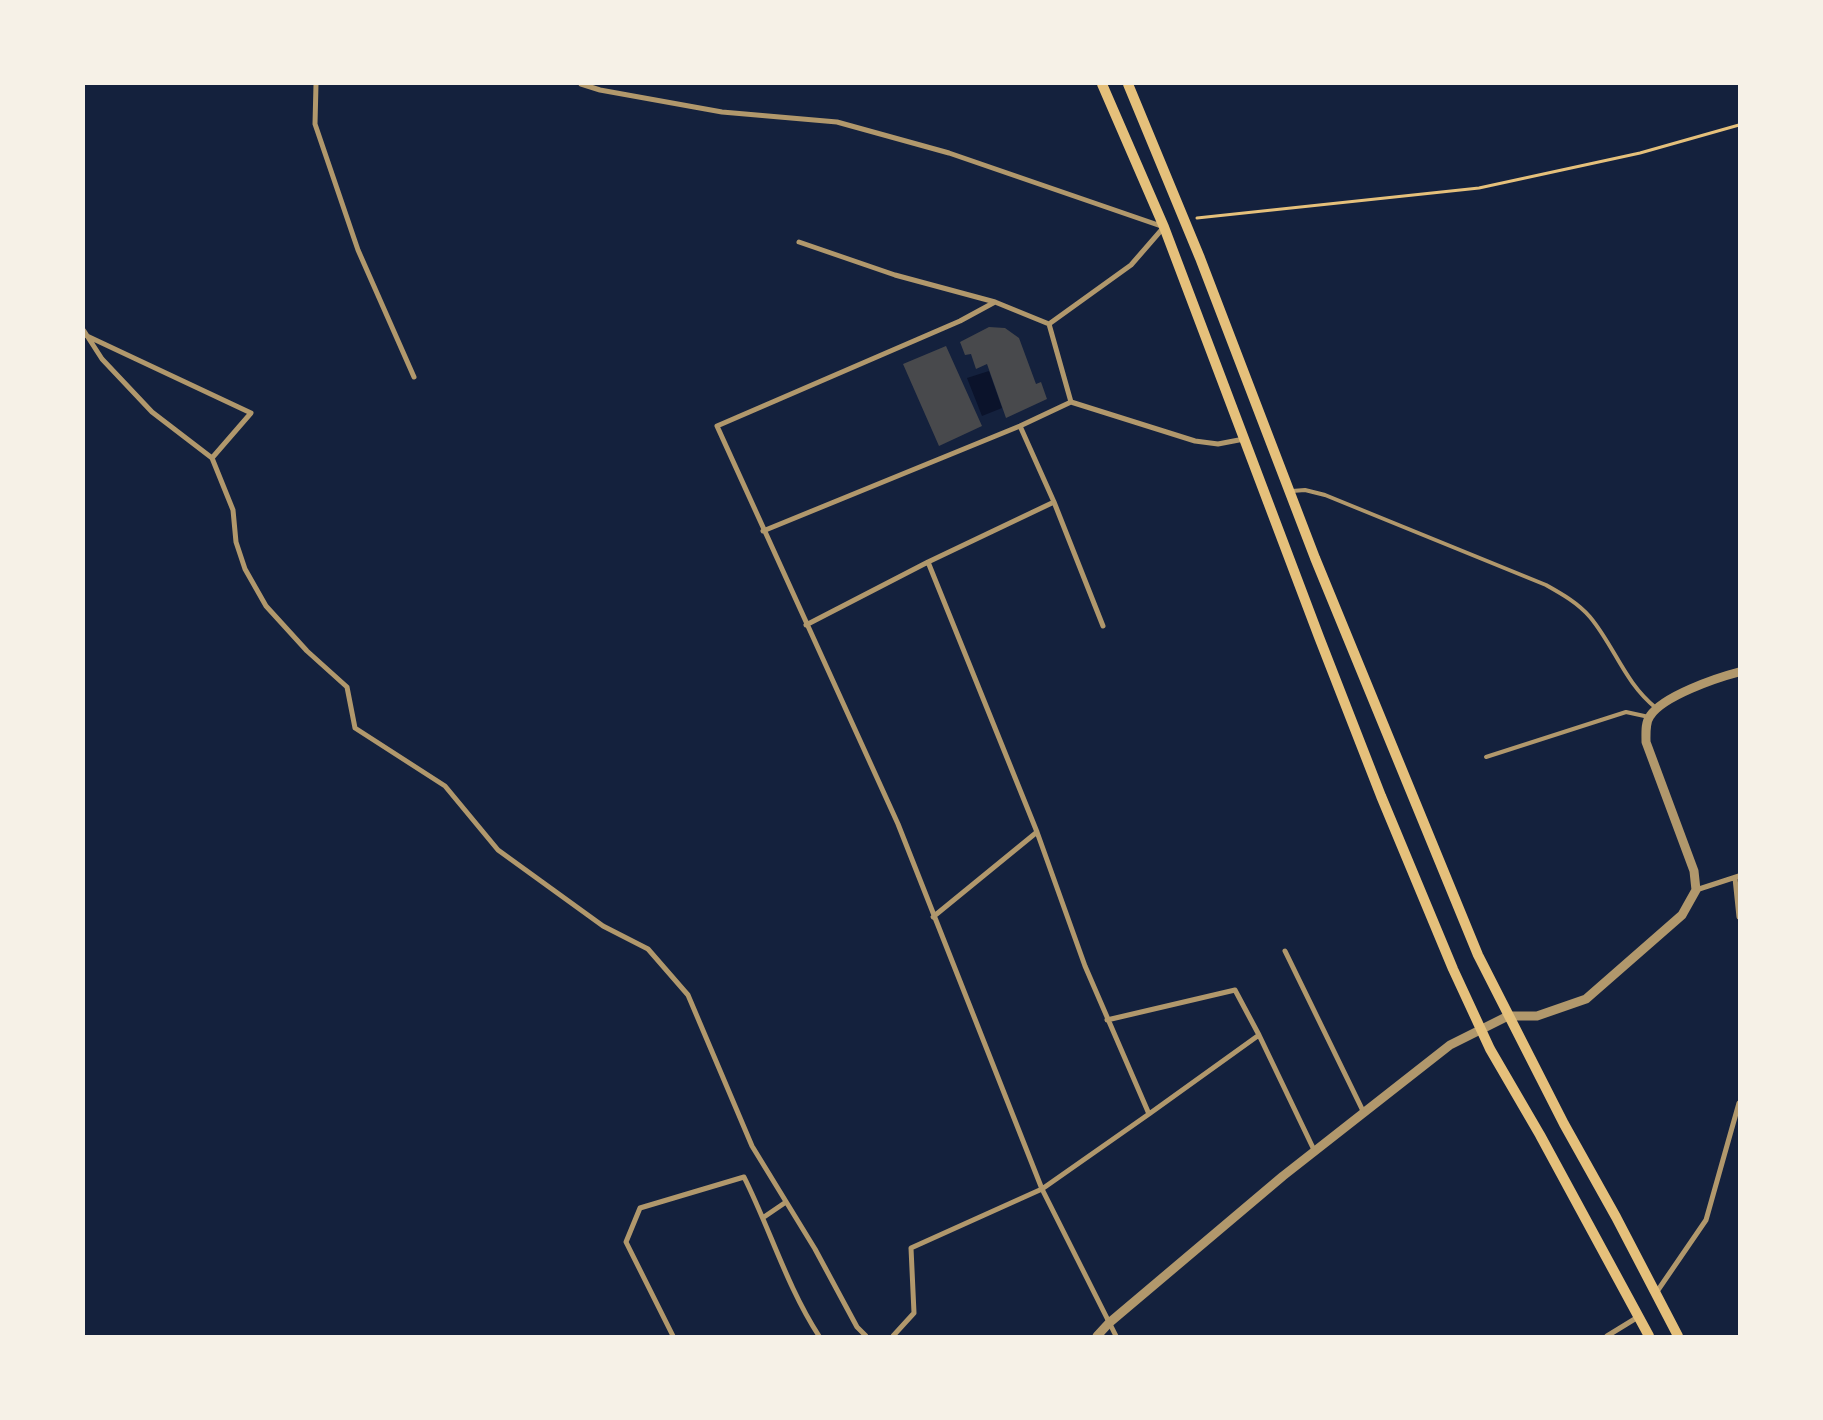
<!DOCTYPE html>
<style>
body{margin:0}
#map{position:relative;width:1823px;height:1420px;overflow:hidden;background:#14213d;font-family:Montserrat,sans-serif}
canvas{display:block}
.frame{position:absolute;inset:0;border:85px solid #f6f1e7;pointer-events:none}
</style>
<div id="map">
<canvas width="1823" height="1420"></canvas>
<div class="frame"></div>
</div>
<script>
const c = document.querySelector('canvas').getContext('2d');
c.lineJoin = 'round';
function fillPath(path, color) { c.fillStyle = color; c.fill(path, 'evenodd'); }
function trace(path, color, width, dash) { c.strokeStyle = color; c.lineWidth = width; c.lineCap = dash ? 'butt' : 'round'; c.setLineDash(dash || []); c.stroke(path); }
const water = new Path2D(`
 M 989,371 L 1002,408 L 982,416 L 967,378 Z`);
const building = new Path2D(`
 M 989,327 L 1005,328 L 1019,338 L 1036,384 L 1041,382 L 1047,399 L 1006,418 L 987,364 L 976,369 L 971,354 L 965,355 L 960,342 Z
 M 946,346 L 982,426 L 939,446 L 903,364 Z`);
const path = new Path2D(`
 M 1197,218 L 1479,188 L 1640,153 L 1739,125`);
const service = new Path2D(`
 M 1292,491 L 1305,490 L 1325,495 L 1546,585 C 1562,594 1578,603 1590,617 C 1615,647 1624,682 1656,708
 M 1486,757 L 1626,712 L 1649,717`);
const minor = new Path2D(`
 M 316,84 L 315,124 L 358,250 L 414,377
 M 581,84 L 600,90 L 722,112 L 837,122 L 949,153 L 1164,227 L 1131,265 L 1049,324
 M 799,242 L 895,275 L 995,302 L 1049,324 L 1071,402
 M 995,302 L 960,321 L 717,426 L 898,824 L 1042,1189 L 1116,1336
 M 84,331 L 102,359 L 152,412 L 212,458 L 233,510 L 236,542 L 245,569 L 266,606 L 307,651 L 347,687 L 355,728 L 445,786 L 498,850 L 603,926 L 648,949 L 688,995 L 752,1146 L 815,1249 L 857,1327 L 866,1336
 M 87,336 L 251,413 L 212,458
 M 1020,426 L 1054,502 L 1103,626
 M 763,531 L 1020,426 L 1071,402 L 1195,441 L 1218,444 L 1244,439
 M 806,625 L 928,562 L 1054,502
 M 1735,878 L 1739,917
 M 1696,890 L 1739,876
 M 933,917 L 1037,832
 M 1285,951 L 1364,1113
 M 1107,1020 L 1235,990 L 1259,1035 L 1315,1152
 M 1149,1114 L 1259,1035
 M 764,1217 L 786,1202
 M 1656,1293 L 1706,1220 L 1739,1103
 M 673,1336 L 626,1242 L 640,1208 L 744,1177 C 770,1229 787,1287 819,1336
 M 893,1336 L 914,1313 L 911,1248 L 1042,1189 L 1149,1114 L 1085,966 L 1037,832 L 928,562
 M 1607,1336 L 1638,1317`);
const tertiary = new Path2D(`
 M 1097,1336 L 1109,1323 L 1283,1176 L 1450,1045 L 1508,1016 L 1537,1016 L 1586,999 L 1682,915 L 1696,890 L 1694,871 L 1646,742 C 1646,733 1645,723 1650,716 C 1663,696 1716,678 1739,672`);
const secondary = new Path2D(`
 M 1102,84 L 1164,227 L 1319,637 L 1381,796 L 1453,969 L 1490,1049 L 1540,1135 L 1649,1336
 M 1128,84 L 1200,258 L 1315,558 L 1478,955 L 1564,1124 L 1616,1217 L 1678,1336`);
fillPath(water, '#0b132b');
fillPath(building, '#48494c');
trace(path, '#e5c07b', 3);
trace(service, '#b1986c', 4);
trace(minor, '#b1986c', 5);
trace(tertiary, '#b1986c', 9);
trace(secondary, '#e5c07b', 10);
</script>
